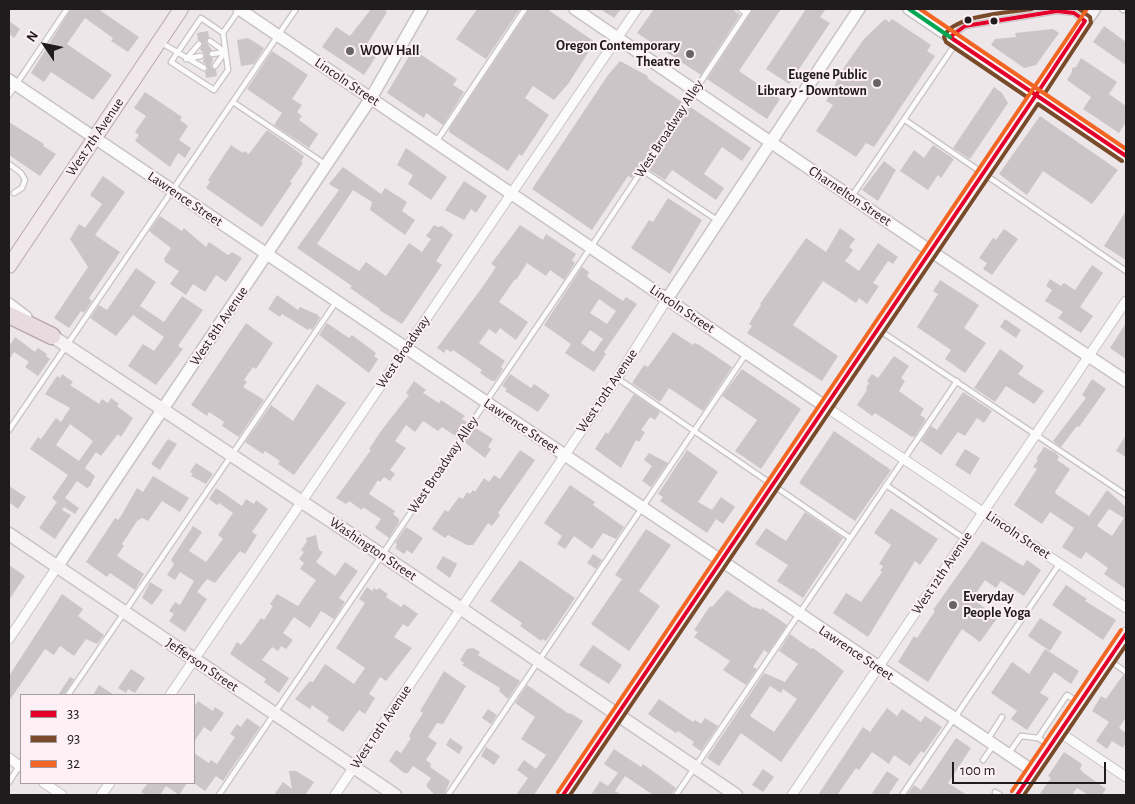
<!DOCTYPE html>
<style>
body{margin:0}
#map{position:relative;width:1135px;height:804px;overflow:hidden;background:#eee7e9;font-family:"Alegreya Sans",sans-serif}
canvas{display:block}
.frame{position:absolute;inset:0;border:10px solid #201c1d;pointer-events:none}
.legend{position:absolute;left:20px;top:694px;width:175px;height:90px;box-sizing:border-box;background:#fef1f5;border:1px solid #a59c9f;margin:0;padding:6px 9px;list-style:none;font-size:15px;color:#201c1d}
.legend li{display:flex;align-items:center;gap:10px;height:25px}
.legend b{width:25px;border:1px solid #a59c9f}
.north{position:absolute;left:20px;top:20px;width:50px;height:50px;-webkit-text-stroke:4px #fef1f5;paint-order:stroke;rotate:304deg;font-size:14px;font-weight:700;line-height:20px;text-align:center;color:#201c1d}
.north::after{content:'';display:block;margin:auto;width:18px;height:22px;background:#201c1d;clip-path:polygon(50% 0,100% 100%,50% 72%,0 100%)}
.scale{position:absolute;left:952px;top:762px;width:154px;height:22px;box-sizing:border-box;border:2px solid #201c1d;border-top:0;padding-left:6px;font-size:15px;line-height:18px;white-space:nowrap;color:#201c1d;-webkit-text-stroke:4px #fef1f5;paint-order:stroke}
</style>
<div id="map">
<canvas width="1135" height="804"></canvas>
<div class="frame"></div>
<ul class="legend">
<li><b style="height:6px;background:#e4002b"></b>33</li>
<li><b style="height:6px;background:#7a4b2a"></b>93</li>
<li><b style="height:6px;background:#f26522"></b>32</li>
</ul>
<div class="north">N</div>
<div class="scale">100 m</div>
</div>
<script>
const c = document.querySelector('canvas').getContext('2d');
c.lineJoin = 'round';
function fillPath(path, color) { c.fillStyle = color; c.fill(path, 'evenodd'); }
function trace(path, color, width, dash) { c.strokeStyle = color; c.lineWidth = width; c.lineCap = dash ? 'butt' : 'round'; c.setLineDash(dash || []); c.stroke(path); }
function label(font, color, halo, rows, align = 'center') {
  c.font = font + ' "Alegreya Sans",sans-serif'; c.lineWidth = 4; c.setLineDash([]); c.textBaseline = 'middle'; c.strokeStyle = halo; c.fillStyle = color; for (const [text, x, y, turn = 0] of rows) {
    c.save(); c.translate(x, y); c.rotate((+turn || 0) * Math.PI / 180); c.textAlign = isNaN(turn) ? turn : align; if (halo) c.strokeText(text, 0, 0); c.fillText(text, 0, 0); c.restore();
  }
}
const building = new Path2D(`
 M 71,9 L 98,9 L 139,37 L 128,52 L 111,41 L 113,38 L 85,18 L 67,44 L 112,75 L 93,100 L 51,72 L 44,82 L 31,73 Z
 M 371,9 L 383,9 L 387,12 L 365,47 L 377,55 L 364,75 L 322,47 L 336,27 L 350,36 Z
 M 477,9 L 520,9 L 486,59 L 456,39 Z
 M 529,9 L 547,9 L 595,42 L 568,84 L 554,100 L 533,86 L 525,98 L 549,115 L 522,156 L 519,154 L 508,171 L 449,132 L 449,129 Z
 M 600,9 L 621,9 L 614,18 Z
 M 654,9 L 732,9 L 740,15 L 701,75 L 637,33 Z
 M 753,9 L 781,9 L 739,71 L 780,99 L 767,119 L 707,79 Z
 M 806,9 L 826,9 L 820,17 L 830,23 L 789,84 L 766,69 Z
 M 885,19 L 889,22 L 892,19 L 931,45 L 927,51 L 935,56 L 874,147 L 866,143 L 856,157 L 816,131 L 833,105 L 826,101 L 845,66 L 864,39 Z
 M 9,21 L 20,29 L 14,38 L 9,34 Z
 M 1104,26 L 1126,42 L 1126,65 L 1093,42 Z
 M 1053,29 L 1059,33 L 1036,65 L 1024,68 L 991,45 L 995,39 L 1016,37 L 1015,33 Z
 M 208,31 L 209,37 L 206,42 L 212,50 L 208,55 L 213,58 L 211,67 L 216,70 L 217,76 L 206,78 L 205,72 L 208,68 L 203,62 L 205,55 L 200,49 L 203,43 L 198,40 L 197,33 Z
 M 248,38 L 264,48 L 254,64 L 241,66 L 237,40 Z
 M 415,46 L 422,51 L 420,54 L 457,79 L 453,85 L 464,92 L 443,125 L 426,113 L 424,118 L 387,93 Z
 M 272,51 L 308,75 L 292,99 L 302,105 L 297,112 L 302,116 L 299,120 L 318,134 L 309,148 L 274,125 L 282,113 L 247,89 Z
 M 1081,58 L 1117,82 L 1109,94 L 1126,106 L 1126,122 L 1119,133 L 1083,109 L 1091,97 L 1067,80 L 1072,72 L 1072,68 L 1076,67 Z
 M 620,61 L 648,76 L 647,78 L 682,102 L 632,178 L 628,176 L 592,230 L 532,189 L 608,75 Z
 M 994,87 L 1002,93 L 1008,103 L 970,159 L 953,148 Z
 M 145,92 L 182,117 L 180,120 L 188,126 L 179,140 L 191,148 L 185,158 L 178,153 L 170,167 L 135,141 L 139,135 L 135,132 L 146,116 L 134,108 Z
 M 689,106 L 751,148 L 742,161 L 722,147 L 704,174 L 724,188 L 716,200 L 672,170 L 665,180 L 648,169 Z
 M 1040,116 L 1118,170 L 1092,204 L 1043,171 L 1027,195 L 999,174 Z
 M 9,122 L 44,144 L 43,146 L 56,154 L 40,176 L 9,155 Z
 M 267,130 L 304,156 L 301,162 L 303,163 L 290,182 L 292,183 L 262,227 L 206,188 L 210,182 L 208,180 L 231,145 L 243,153 L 244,151 L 249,154 Z
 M 933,145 L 954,159 L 941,178 L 938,175 L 928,190 L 900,171 L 914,150 L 924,158 Z
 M 406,148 L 447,177 L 431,200 L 408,184 L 413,175 L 397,165 Z
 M 884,161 L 896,170 L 878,201 L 862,190 Z
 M 343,167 L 381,194 L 385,188 L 407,202 L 402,211 L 415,220 L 405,235 L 370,210 L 372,202 L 353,190 L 317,244 L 359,271 L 366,262 L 386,276 L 409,243 L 422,252 L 431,239 L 426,236 L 434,225 L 438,227 L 442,226 L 453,235 L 436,261 L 442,265 L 402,324 L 379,310 L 380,309 L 350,288 L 352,286 L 297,248 L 339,190 L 329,184 Z
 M 103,176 L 125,192 L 95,235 L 120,252 L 89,298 L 92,301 L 84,313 L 81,311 L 69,328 L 54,318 L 88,267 L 70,239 L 79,224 L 85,228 L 102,204 L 90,195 Z
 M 464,181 L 487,196 L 476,213 L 471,209 L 464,220 L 445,210 Z
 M 668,198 L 702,220 L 670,274 L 631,248 L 649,220 L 653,222 Z
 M 1126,211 L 1126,260 L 1104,246 Z
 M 160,216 L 182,231 L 184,228 L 206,247 L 209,242 L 228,255 L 232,252 L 242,258 L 226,282 L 216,275 L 205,292 L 193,284 L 186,295 L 170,284 L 179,271 L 165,262 L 164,259 L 171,248 L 149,231 Z
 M 520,225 L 543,240 L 546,234 L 576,254 L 572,260 L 575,263 L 564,280 L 550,270 L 546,276 L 527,263 L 516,280 L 515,279 L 499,302 L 528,322 L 516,340 L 500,328 L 496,334 L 489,329 L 479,343 L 505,361 L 501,367 L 503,369 L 495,381 L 492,381 L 480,373 L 482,370 L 453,350 L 451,352 L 446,349 L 444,353 L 437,348 L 481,289 L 496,267 L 491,264 Z
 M 840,228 L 855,239 L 849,247 L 853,250 L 845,261 L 859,271 L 878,243 L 898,257 L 893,264 L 888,261 L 873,283 L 879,286 L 867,304 L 859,298 L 856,303 L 823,281 L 793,325 L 838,356 L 822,381 L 747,333 L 752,326 L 749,324 L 761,305 L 760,304 L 806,238 L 826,252 Z
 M 1004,229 L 1018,239 L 992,275 L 983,269 L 987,263 L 979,258 L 993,238 L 996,240 Z
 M 1092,265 L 1103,273 L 1080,307 L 1093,316 L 1081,333 L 1058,318 L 1063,312 L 1045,301 L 1052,290 L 1046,286 L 1050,279 L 1061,286 L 1064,283 L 1075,290 Z
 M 582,267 L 589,272 L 587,276 L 590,279 L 623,301 L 626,297 L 637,304 L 604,352 L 606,354 L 594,372 L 565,353 L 571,344 L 544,325 ZM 599,299 L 616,311 L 607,324 L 590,313 ZM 590,330 L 603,339 L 594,352 L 581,343 Z
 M 136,268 L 156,282 L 140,306 L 164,322 L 182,296 L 203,310 L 178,346 L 183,349 L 156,385 L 128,366 L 143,344 L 154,351 L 164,337 L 133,315 L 116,336 L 90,318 L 99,305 L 107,310 Z
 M 940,280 L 979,305 L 964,328 L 986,343 L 965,373 L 945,359 L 951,350 L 917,327 L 938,294 L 933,291 Z
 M 277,295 L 298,310 L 300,307 L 318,315 L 320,318 L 312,330 L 310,328 L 308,330 L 282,314 L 280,317 L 268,309 Z
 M 1005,319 L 1021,330 L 1016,338 L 1000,327 Z
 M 246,323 L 273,343 L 256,369 L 253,367 L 244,380 L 247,382 L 243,387 L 264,400 L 239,437 L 222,426 L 224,422 L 209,412 L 207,416 L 191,405 Z
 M 327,323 L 349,338 L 352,335 L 376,353 L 374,356 L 378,359 L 369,373 L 319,335 Z
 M 1126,323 L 1126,359 L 1110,348 Z
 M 673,332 L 693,345 L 694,343 L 698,344 L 732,367 L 703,411 L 669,388 L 660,402 L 632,383 L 644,365 L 648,367 Z
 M 15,337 L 35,352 L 38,348 L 47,354 L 46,356 L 50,359 L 38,376 L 25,367 L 29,362 L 14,352 L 9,360 L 9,346 Z
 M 1000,349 L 1024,366 L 1018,374 L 1044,391 L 1034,404 L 1006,386 L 995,402 L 974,388 Z
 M 894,356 L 909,366 L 901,378 L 905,381 L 899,391 L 924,409 L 920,415 L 925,418 L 925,421 L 915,436 L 912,437 L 875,413 L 872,416 L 857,405 L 867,390 L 866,388 L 869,383 L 867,381 L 872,374 L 878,378 Z
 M 742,369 L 801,409 L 761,469 L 735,451 L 757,420 L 722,396 Z
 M 62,374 L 73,382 L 70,385 L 99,404 L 102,399 L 108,403 L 111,398 L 119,404 L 117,406 L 133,418 L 121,437 L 118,434 L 101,456 L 96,452 L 85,468 L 95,476 L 90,486 L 87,488 L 77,481 L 65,498 L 79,508 L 75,514 L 64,507 L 62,510 L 71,515 L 55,539 L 39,528 L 57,502 L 52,498 L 68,475 L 30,449 L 38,437 L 41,439 L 56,418 L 61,422 L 70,408 L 45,394 L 57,376 L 60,378 ZM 70,424 L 93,441 L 79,461 L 56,445 Z
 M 510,374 L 531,388 L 534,384 L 550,395 L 538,412 L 505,391 L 507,389 L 502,386 Z
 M 1092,379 L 1106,389 L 1079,427 L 1077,426 L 1061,447 L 1053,441 L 1086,398 L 1082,395 Z
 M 414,381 L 426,390 L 423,393 L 439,403 L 441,400 L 465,416 L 462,419 L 467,422 L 457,437 L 442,427 L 438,431 L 423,421 L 415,432 L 406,425 L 395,441 L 406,448 L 390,470 L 395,474 L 390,481 L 384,477 L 380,482 L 378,480 L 369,494 L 395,511 L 393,514 L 399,519 L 399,522 L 389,538 L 375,528 L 381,519 L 363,507 L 362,510 L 349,501 L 346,504 L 336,498 L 371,450 L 369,449 L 381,431 L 409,395 L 406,393 Z
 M 317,384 L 346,403 L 294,475 L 278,464 L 280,461 L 265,451 L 263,454 L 245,442 L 271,405 L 293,421 Z
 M 963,392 L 992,411 L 984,423 L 977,418 L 965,436 L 958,432 L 941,455 L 921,441 L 931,426 L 937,430 Z
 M 634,394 L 660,412 L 655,420 L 650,417 L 641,430 L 645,432 L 639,442 L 636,440 L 621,468 L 595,449 L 606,432 L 608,434 Z
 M 474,427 L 493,439 L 488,447 L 491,449 L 485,458 L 464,442 Z
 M 834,431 L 891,470 L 855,521 L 799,483 Z
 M 1126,435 L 1126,457 L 1116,451 Z
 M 168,439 L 177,444 L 160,470 L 151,464 Z
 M 1044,447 L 1056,453 L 1059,457 L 1057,460 L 1070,469 L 1055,492 L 1056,494 L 1089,516 L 1107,490 L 1126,507 L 1126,589 L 1104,574 L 1108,568 L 1086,552 L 1081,559 L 1062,547 L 1074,528 L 1050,512 L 1042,524 L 1014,505 L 1037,469 L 1033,467 L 1038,460 L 1036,459 ZM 1109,509 L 1124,518 L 1112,536 L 1097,526 Z
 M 965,449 L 980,458 L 970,475 L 955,465 Z
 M 520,450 L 535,460 L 498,513 L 500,515 L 492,526 L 488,523 L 473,545 L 467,545 L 448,535 L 445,538 L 432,529 L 445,510 L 448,512 L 459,497 L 463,499 L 467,492 L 470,494 L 473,490 L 475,492 L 484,478 L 489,482 L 494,475 L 500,479 Z
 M 687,450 L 718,472 L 698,502 L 712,510 L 721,497 L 735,507 L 723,524 L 716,519 L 707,533 L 660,501 L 663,497 L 658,494 Z
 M 649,453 L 668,463 L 651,487 L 642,481 L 652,466 L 644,460 Z
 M 196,463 L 213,474 L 206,484 L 191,476 L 193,474 L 190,472 Z
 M 153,476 L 189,498 L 180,512 L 162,501 L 148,521 L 142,518 L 137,521 L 122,544 L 124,546 L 117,556 L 144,574 L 135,590 L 110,573 L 107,577 L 86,562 L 115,518 L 118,520 L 121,516 L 137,488 L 143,492 Z
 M 570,485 L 595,502 L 593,505 L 624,527 L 616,539 L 603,533 L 592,549 L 574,536 L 565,549 L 557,544 L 562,536 L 544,523 Z
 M 9,486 L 26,497 L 18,509 L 9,502 Z
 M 216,488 L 242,506 L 246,499 L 254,504 L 256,500 L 268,509 L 252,532 L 257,535 L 245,554 L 240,551 L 215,583 L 207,579 L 197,592 L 207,599 L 185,632 L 169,621 L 174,614 L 169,611 L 175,602 L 180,605 L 194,581 L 180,572 L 175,580 L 167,575 L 174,564 L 171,560 L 193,526 L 202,532 L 189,551 L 206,562 L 223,539 L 218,535 L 233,513 L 219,503 L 217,505 L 209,499 Z
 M 891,508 L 938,539 L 920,565 L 915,561 L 868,637 L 833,613 L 846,593 L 861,602 L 882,572 L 880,571 L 883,566 L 879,564 L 891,545 L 874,533 Z
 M 805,512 L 843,538 L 803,598 L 777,581 L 788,565 L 755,544 L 766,528 L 786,541 Z
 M 406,527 L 423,538 L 412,554 L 407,550 L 404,554 L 395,548 L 397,544 L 395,543 Z
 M 646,529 L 671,545 L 639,591 L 660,606 L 629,651 L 591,624 L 622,579 L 615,575 Z
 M 316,535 L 319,550 L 323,552 L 316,562 L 335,576 L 345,562 L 358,571 L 339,598 L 345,602 L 334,619 L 321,611 L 310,628 L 294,617 L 283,633 L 293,640 L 286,649 L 281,646 L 278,651 L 272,647 L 262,660 L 289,678 L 279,693 L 264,682 L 266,679 L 230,654 L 237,642 L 241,645 L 246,639 L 261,618 L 264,620 L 273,606 L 270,604 L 277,594 L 298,606 L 316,580 L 300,569 L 304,563 L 299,559 L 304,552 L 301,550 L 307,541 L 306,538 Z
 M 982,541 L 1023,566 L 1027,560 L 1041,570 L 1024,596 L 1001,581 L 996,588 L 985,580 L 972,599 L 998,617 L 980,642 L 962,629 L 928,682 L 898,662 L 914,636 L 917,638 L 935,611 L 933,610 Z
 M 593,554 L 602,560 L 596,569 L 587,563 Z
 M 443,556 L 457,564 L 450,578 L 436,568 Z
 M 520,560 L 575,598 L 546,641 L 542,639 L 541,641 L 520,626 L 522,623 L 490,601 Z
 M 9,565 L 25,576 L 9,600 Z
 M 150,582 L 163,590 L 152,605 L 142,598 Z
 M 1066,585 L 1087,599 L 1085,601 L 1116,620 L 1103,640 L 1052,605 Z
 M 367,587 L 372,591 L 374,588 L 377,590 L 379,588 L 388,594 L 386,597 L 401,607 L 404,604 L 418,614 L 408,627 L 403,624 L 394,637 L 412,648 L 386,681 L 380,677 L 369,694 L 375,698 L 365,714 L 359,710 L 343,732 L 327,721 L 329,717 L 312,705 L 310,709 L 295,699 L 310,681 L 313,682 L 325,664 L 354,684 L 365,668 L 336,648 L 365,603 L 359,599 Z
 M 727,590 L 754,608 L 755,607 L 761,610 L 762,608 L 787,625 L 768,653 L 764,650 L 753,667 L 757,669 L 746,685 L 723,670 L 730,661 L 694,637 L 698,632 L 694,630 L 710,606 L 712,607 Z
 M 62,594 L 83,609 L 78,616 L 104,635 L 97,644 L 86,639 L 74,656 L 60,646 L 54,655 L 45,649 L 9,701 L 9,676 Z
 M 1040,618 L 1062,632 L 1050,651 L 1028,636 Z
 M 790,634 L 811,649 L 813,648 L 844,671 L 781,762 L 741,733 L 719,766 L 707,758 L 764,673 L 785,682 L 798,664 L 779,651 ZM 770,686 L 781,693 L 783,689 L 797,699 L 774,732 L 750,716 Z
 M 593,645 L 622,665 L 609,684 L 579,665 Z
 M 473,648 L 480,652 L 478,655 L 520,681 L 508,699 L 499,691 L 500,688 L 462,665 L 464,663 L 460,660 L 467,649 Z
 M 1045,649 L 1079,671 L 1071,684 L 1054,672 L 1040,693 L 1049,698 L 1027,730 L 1011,719 L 1017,711 L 991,693 L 1012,662 L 1029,674 Z
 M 131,669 L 145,678 L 135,693 L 128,689 L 126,693 L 118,688 Z
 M 444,671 L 466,686 L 443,724 L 437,723 L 428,737 L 437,743 L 426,760 L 431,764 L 430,767 L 450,781 L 444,795 L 435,795 L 426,786 L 431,778 L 413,766 L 408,773 L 404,773 L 389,761 L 396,750 L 401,753 L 411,738 L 409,737 L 412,730 L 423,713 L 420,711 Z
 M 1123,675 L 1126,676 L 1126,717 L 1119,728 L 1126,733 L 1126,742 L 1123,748 L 1112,741 L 1107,749 L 1096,741 L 1109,722 L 1092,711 L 1101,696 L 1106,699 Z
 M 70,677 L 74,679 L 64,695 L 58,695 Z
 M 99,685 L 114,695 L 93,695 Z
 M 527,685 L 569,714 L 570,713 L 583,721 L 534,795 L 516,795 L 528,778 L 517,770 L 524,760 L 536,769 L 546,755 L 521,739 L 535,717 L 515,703 Z
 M 659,699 L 693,722 L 695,720 L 701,724 L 705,718 L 718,726 L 701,751 L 692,745 L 694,742 L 678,731 L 676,733 L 648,714 Z
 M 198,701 L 213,711 L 215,707 L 224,713 L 211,732 L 204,727 L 194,742 L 194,707 Z
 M 887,708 L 897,716 L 902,709 L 921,722 L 925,716 L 942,727 L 924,753 L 921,751 L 910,766 L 894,755 L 889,764 L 872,752 L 859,770 L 856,768 L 837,795 L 818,795 L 863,727 L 870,732 Z
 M 488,709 L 497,715 L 491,724 L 482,718 Z
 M 247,718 L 260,727 L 223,781 L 216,776 L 205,791 L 194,783 L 194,753 L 209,763 L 211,760 L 217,764 L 235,737 L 230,734 L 237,724 L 241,727 Z
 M 450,738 L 463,747 L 459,754 L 446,745 Z
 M 956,738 L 971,748 L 948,783 L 967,795 L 907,795 L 914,785 L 921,790 Z
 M 486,747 L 500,756 L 494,765 L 481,756 Z
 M 614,749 L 641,767 L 643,764 L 676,788 L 671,795 L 653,795 L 625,776 L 615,791 L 622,795 L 591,795 L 600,781 L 608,786 L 618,773 L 604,764 Z
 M 1064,752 L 1082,764 L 1080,769 L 1084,773 L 1106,789 L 1102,795 L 1088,795 L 1077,788 L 1072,795 L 1039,795 L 1051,778 L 1048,776 Z
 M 763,769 L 774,777 L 763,792 L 752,785 Z
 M 289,771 L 296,771 L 314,782 L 305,795 L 274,795 L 283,782 L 292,789 Z
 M 887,771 L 899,779 L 888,795 L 871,795 Z
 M 148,783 L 187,783 L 179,795 L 166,786 L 160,795 L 146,795 L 141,792 Z`);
const service = new Path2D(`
 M 740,9 L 746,13
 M 1122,9 L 1123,10
 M 223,33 L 201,18 L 171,62 L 214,90 L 228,70 L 223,33 L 239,10
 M 952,36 L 965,26 L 1057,11 L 1074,13 L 1084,21
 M 210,41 L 225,52
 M 160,42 L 204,68
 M 212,54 L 225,52
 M 186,59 L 199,44
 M 186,59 L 201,56
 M 215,66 L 225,52
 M 9,95 L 67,9
 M 233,102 L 325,164
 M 905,120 L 1126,271
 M 436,142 L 525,9
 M 9,164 L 21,173 L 25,180 L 22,188 L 14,193
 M 642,170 L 717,220
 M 852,196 L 956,43
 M 879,330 L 1126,495
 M 617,378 L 850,538
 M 9,430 L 296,9
 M 886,485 L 965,539
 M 1109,660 L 1126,672
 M 68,695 L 336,302
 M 1038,738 L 1067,695 L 1078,702
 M 988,739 L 1002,717
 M 1009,753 L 1021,736 L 1038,738 L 1050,746
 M 983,760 L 993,746
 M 9,782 L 20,765
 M 995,792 L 1000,795
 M 219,795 L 591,247 L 749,9
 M 448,795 L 746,354
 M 676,795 L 957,381
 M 902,795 L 1060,563`);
const minor = new Path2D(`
 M 826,407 L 1126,608
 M 9,639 L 57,567
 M 170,695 L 637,9
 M 1059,732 L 1126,777
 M 9,758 L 21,767
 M 44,783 L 62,795
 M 101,795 L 110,783
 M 335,795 L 617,378 L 667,299
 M 792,795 L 1126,301`);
const tertiary = new Path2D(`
 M 239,9 L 826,407
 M 575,9 L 932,252 L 1126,381
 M 909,9 L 1126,156
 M 9,80 L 1033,771
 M 667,299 L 859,9
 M 9,304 L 26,317
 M 57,567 L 371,98 L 422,9`);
const secondary = new Path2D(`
 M 52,336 L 382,555 L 736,795
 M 9,534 L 395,795
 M 563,795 L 1094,9
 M 1017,795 L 1126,634`);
const primary = new Path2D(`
 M 9,266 L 181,9`);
const motorway = new Path2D(`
 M 9,315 L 52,336`);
const bus1 = new Path2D(`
 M 1057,11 L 1074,13 L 1085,21 L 1036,95 L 950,37 L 965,26 Z
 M 1036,95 L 1126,156
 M 563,795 L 1036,95
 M 1017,795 L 1126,634`);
const bus2 = new Path2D(`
 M 1045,93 L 1091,23 L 1090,17 L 1079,9
 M 1027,97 L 946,42 L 944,37 C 952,15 1011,12 1032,9
 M 570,795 L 1038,104 L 1122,161
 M 1024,795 L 1126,645`);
const bus3 = new Path2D(`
 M 920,9 L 1126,149
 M 1012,791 L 1121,630
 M 558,792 L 1087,9`);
const bus4 = new Path2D(`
 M 909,9 L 950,37`);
const markers = [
 [968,20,4.5,"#201c1d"],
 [994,21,4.5,"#201c1d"],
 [350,51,5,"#686364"],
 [690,54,5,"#686364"],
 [877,83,5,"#686364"],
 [953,605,5,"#686364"]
];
const poiNames = [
 ["Oregon Contemporary",680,46],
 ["Theatre",680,62],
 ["WOW Hall",360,51,"left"],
 ["Eugene Public",867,75],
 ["Library - Downtown",867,91],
 ["Everyday",963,597,"left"],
 ["People Yoga",963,613,"left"]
];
const streetNames = [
 ["Lincoln Street",347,82,34],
 ["West Broadway Alley",669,129,-57],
 ["West 7th Avenue",95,137,-56],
 ["Charnelton Street",850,196,34],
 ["Lawrence Street",185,199,34],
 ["Lincoln Street",682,309,34],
 ["West 8th Avenue",219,326,-56],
 ["West Broadway",403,352,-56],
 ["West 10th Avenue",607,391,-56],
 ["Lawrence Street",521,426,34],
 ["West Broadway Alley",443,465,-56],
 ["Lincoln Street",1018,535,34],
 ["Washington Street",373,549,34],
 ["West 12th Avenue",942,573,-56],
 ["Lawrence Street",856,653,34],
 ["Jefferson Street",202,665,34],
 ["West 10th Avenue",381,727,-56]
];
fillPath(building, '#cbc5c7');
trace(service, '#c8c3c5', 7);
trace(minor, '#c8c3c5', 11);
trace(tertiary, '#c8c3c5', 14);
trace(secondary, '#c8c3c5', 15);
trace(primary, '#b7a7ad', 16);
trace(motorway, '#b7a7ad', 19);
trace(service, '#fcfbfc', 4.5);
trace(minor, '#fcfbfc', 9);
trace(tertiary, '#fcfbfc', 11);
trace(secondary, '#f6f1f3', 12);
trace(primary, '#f1e8ec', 14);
trace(motorway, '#e8dbe0', 16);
trace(bus1, '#e4002b', 4);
trace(bus2, '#7a4b2a', 4);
trace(bus3, '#f26522', 4);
trace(bus4, '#00a651', 4);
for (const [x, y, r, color] of markers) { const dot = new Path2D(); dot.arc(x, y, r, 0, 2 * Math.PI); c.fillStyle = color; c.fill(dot); trace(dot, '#fef1f5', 2); }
label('bold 14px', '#201c1d', '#fef1f5', poiNames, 'right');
label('14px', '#201c1d', '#fef1f5', streetNames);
</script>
